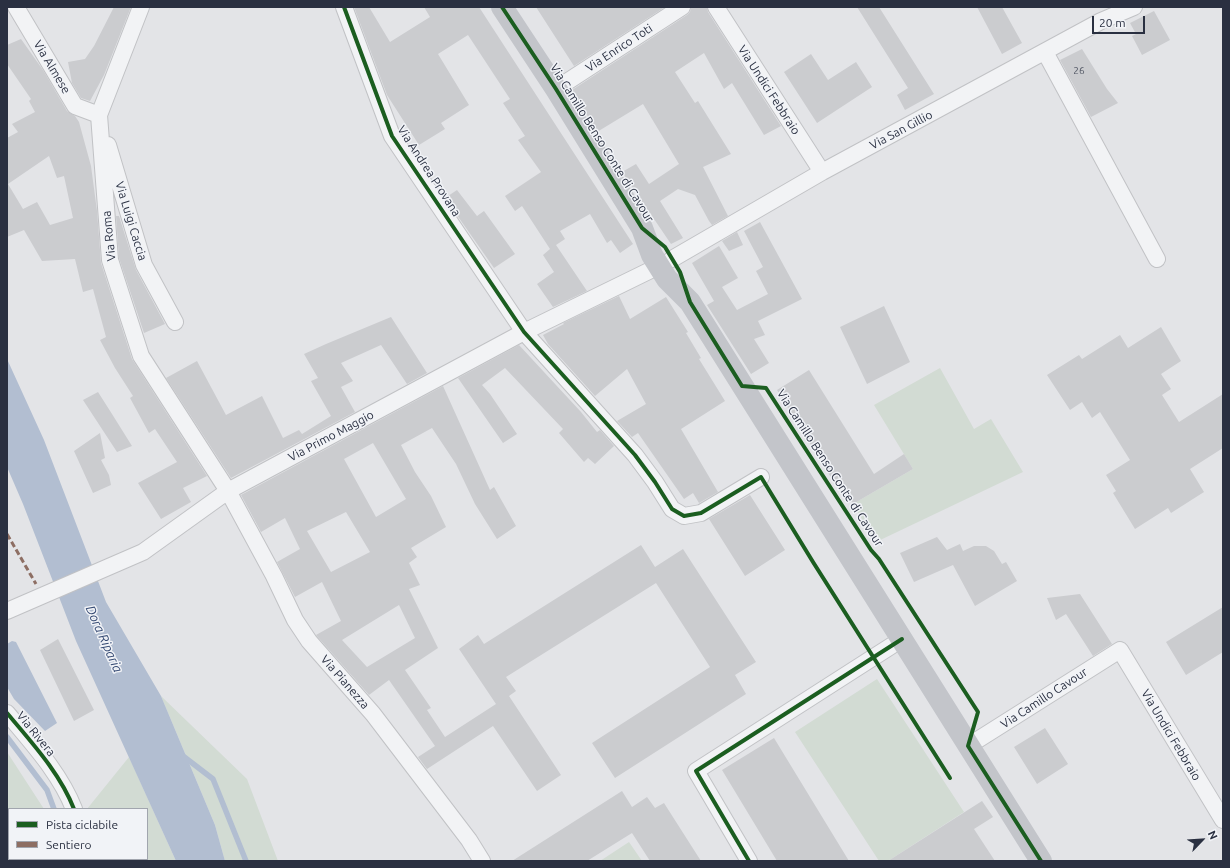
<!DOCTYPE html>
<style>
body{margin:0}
#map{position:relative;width:1230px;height:868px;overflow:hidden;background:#e3e4e7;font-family:Ubuntu,sans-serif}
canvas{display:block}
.frame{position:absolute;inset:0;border:8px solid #2a3041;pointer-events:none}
.legend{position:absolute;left:8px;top:808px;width:140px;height:52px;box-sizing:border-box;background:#f1f3f7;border:1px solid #a1a5ae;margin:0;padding:5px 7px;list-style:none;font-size:12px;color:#2a3041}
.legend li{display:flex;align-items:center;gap:8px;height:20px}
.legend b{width:20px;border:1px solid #a1a5ae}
.north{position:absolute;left:1182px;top:820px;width:40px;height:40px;-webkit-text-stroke:3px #f1f3f7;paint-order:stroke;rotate:65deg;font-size:11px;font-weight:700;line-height:16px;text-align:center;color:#2a3041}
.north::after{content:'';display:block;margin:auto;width:14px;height:18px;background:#2a3041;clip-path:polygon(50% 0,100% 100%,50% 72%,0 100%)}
.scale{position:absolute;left:1092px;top:16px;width:53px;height:18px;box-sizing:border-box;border:2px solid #2a3041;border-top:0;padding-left:5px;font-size:12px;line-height:14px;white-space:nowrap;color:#2a3041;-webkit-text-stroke:3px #f1f3f7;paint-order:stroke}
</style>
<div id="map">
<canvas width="1230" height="868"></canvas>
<div class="frame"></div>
<ul class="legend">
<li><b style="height:5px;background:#1b5e20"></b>Pista ciclabile</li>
<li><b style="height:5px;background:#8d6e63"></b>Sentiero</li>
</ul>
<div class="north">N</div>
<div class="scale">20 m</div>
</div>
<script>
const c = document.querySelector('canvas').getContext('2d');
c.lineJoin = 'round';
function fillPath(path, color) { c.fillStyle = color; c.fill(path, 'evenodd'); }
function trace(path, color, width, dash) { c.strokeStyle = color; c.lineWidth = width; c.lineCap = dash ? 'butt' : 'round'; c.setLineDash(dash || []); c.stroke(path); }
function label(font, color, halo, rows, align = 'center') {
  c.font = font + ' Ubuntu,sans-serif'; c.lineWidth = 3; c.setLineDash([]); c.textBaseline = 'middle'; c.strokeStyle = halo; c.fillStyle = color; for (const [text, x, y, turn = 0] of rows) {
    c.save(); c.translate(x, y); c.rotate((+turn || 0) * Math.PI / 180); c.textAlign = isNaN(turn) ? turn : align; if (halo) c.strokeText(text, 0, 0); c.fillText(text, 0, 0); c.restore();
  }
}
const green = new Path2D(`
 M 940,368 L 974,429 L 991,419 L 1023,472 L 876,542 L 853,504 L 913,469 L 874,405 Z
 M 877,679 L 964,812 L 888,861 L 879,861 L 795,732 Z
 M 161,696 L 247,779 L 278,861 L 225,861 L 215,825 Z
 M 7,752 L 44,809 L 9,809 L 9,852 L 7,848 Z
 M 129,757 L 176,861 L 13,861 L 12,859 L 147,859 L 147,809 L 87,809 Z
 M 629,842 L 642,861 L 600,861 Z`);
const water = new Path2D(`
 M 7,359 L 44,440 L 106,602 L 161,696 L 215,825 L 225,861 L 176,861 L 76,641 L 23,504 L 7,467 Z
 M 12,641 L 16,642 L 57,723 L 45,731 L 14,699 L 7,687 L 7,644 Z`);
const stream = new Path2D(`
 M 7,737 L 47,790 L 54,809
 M 183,756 L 213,779 L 246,861
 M 73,859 L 73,861`);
const building = new Path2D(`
 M 114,7 L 131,7 L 104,75 L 90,101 L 81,98 L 72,83 L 68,62 L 85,59 L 94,46 Z
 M 354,7 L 369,7 L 390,42 L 430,17 L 424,7 L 479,7 L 633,244 L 620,253 L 611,240 L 607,243 L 590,214 L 560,231 L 565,239 L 556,245 L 587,291 L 553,307 L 537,284 L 554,272 L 543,255 L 550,249 L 522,206 L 515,211 L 505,196 L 541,172 L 518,140 L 525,136 L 503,103 L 510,99 L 468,35 L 438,54 L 469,105 L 441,123 L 445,129 L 419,145 L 387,95 Z
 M 536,7 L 665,7 L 574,66 Z
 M 691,7 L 707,7 L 708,12 L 781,126 L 764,135 L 732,83 L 724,89 L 704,53 L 675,72 L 695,103 L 698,101 L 731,154 L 703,167 L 728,216 L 712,225 L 709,221 L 695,195 L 678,189 L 660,201 L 683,238 L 671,244 L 622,172 L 636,164 L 649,184 L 679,164 L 643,104 L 597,132 L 572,90 L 687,15 L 690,12 Z
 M 857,7 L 879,7 L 934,94 L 905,110 L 897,95 L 908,88 Z
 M 977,7 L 1002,7 L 1022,43 L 1002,54 Z
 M 1154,11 L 1170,40 L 1142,55 L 1132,36 L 1136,34 L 1130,23 Z
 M 21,39 L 43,70 L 67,111 L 75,116 L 79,122 L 91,166 L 97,211 L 101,263 L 132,359 L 207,476 L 183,488 L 191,502 L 161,519 L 138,483 L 177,462 L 155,429 L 149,433 L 130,398 L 133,396 L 115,368 L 100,340 L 106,337 L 93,289 L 83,292 L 75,259 L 42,261 L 24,230 L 7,237 L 7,138 L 18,132 L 12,124 L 35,112 L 29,101 L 31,99 L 7,64 L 7,45 ZM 49,156 L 57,178 L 64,176 L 73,218 L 50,225 L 37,202 L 23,209 L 8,184 Z
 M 1082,49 L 1107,89 L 1118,103 L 1091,117 L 1060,60 Z
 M 811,54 L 828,80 L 856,62 L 872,87 L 817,123 L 784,72 Z
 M 457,190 L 477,216 L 484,211 L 515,254 L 494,268 L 445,198 Z
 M 116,216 L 119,216 L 136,270 L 165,324 L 144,333 L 119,258 Z
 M 760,222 L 802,299 L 758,321 L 765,335 L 754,339 L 769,363 L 751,374 L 707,305 L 714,301 L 692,263 L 719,246 L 738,278 L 722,287 L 737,310 L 768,294 L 756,271 L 763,267 L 744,231 Z
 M 737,232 L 743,245 L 729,251 L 722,241 Z
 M 619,296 L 630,319 L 666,297 L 688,332 L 686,333 L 701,358 L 699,359 L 725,401 L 681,429 L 718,492 L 699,503 L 693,493 L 684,499 L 638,433 L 632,437 L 617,421 L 646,404 L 627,369 L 595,396 L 548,344 L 543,335 L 564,324 L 563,323 Z
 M 884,306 L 910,362 L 867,384 L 840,327 Z
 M 391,317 L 427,373 L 407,384 L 381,345 L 341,363 L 353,381 L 341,387 L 355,412 L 231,478 L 166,378 L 197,361 L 226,415 L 262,396 L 283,438 L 299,430 L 302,434 L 331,416 L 311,381 L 318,378 L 304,354 L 326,344 Z
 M 1161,327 L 1181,361 L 1161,374 L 1171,389 L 1162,395 L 1179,422 L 1223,394 L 1223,448 L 1190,469 L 1204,492 L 1171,513 L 1168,508 L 1135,529 L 1113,493 L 1116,491 L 1106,475 L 1130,460 L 1100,412 L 1092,418 L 1082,402 L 1070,410 L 1047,375 L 1079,355 L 1082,359 L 1120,335 L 1128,348 Z
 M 519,345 L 581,412 L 597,432 L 600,430 L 614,446 L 595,464 L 588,458 L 584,462 L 559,433 L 563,429 L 505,368 L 482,385 L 490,394 L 517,434 L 503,443 L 458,378 Z
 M 809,370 L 874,474 L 904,454 L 913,469 L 853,504 L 839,481 L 835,484 L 777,390 Z
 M 443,386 L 490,490 L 494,487 L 516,526 L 497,539 L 475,504 L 456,464 L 432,428 L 401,445 L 415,472 L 431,496 L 446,527 L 411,548 L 417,557 L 409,563 L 420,585 L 409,589 L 438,648 L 405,670 L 431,708 L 427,710 L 445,737 L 496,704 L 459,649 L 478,635 L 484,644 L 641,545 L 655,567 L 683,549 L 756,662 L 735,675 L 746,694 L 615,778 L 592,743 L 710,667 L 656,583 L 506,677 L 516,691 L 509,696 L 561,775 L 537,791 L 493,726 L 427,769 L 418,757 L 435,746 L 389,680 L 369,695 L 316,635 L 341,621 L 322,582 L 295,597 L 277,562 L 300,549 L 285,518 L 261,532 L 241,495 ZM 373,443 L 406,499 L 376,517 L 344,459 ZM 346,512 L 370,552 L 331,572 L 307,531 ZM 399,605 L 415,638 L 367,667 L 342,640 Z
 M 98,392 L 112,414 L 132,446 L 117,452 L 83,400 Z
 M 100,433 L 105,458 L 101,460 L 109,475 L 111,485 L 93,493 L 74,451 Z
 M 750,495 L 785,550 L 745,576 L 709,519 Z
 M 937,537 L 947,550 L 960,544 L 963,551 L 974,546 L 986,546 L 994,551 L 1002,564 L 1006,562 L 1017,581 L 975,606 L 953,565 L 914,582 L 900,553 Z
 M 1080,594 L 1112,644 L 1093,656 L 1066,614 L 1056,620 L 1047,598 Z
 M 1223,607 L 1223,652 L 1186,675 L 1166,642 Z
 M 58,639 L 94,710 L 74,721 L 40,650 Z
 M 1045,728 L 1068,764 L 1037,784 L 1014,747 Z
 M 774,738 L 849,861 L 777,861 L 722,770 Z
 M 622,791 L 632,807 L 647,797 L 655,808 L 664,803 L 701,861 L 650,861 L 632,833 L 587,861 L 512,861 Z
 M 982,801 L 993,817 L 974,829 L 995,861 L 888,861 Z`);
const street = new Path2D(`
 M 16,7 L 75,106 L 99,115
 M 141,7 L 99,115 L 110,260 L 141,356 L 228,491 L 274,576 L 295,620 L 309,641 L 373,714 L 469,840 L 482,861
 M 344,7 L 392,136 L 524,332 L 635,455 L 655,482 L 672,509 L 684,516 L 701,513 L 761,477
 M 716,7 L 822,172
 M 1045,52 L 1157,259
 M 556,89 L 682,7
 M 108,145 L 144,265 L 175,322
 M 672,259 L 822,172 L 1101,21 L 1134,7
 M 7,611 L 143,552 L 228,491 L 524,332 L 659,266
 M 7,713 C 32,743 60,773 74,809
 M 968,746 L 1120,650 L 1223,820
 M 94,859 L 95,861
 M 749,861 L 696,771 L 902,639`);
const secondary = new Path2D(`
 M 502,7 L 556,89 L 642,228 L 652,255 L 667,279 L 690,302 L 1041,861`);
const quiet = new Path2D(`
 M 7,534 L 36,584`);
const cycleway = new Path2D(`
 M 344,7 L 392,136 L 524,332 L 635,455 L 655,482 L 672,509 L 684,516 L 701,513 L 761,477 L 813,562 L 950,778
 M 502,7 L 556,89 L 642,228 L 665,247 L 680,272 L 690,302 L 742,386 L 766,388 L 871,550 L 879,559 L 978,712 L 968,746 L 1041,861
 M 7,713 C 32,743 60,773 74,809
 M 749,861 L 696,771 L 902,639`);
const numberNames = [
 ["26",1079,71]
];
const streetNames = [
 ["Via Enrico Toti",619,48,-33],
 ["Via Almese",52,67,59],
 ["Via Undici Febbraio",769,90,57],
 ["Via San Gillio",901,130,-28],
 ["Via Camillo Benso Conte di Cavour",602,143,58],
 ["Via Andrea Provana",429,171,57],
 ["Via Luigi Caccia",131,221,73],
 ["Via Roma",109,236,-96],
 ["Via Primo Maggio",331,436,-28],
 ["Via Camillo Benso Conte di Cavour",830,468,57],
 ["Via Pianezza",345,682,49],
 ["Via Camillo Cavour",1044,698,-33],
 ["Via Rivera",36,734,51],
 ["Via Undici Febbraio",1171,735,59]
];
const waterNames = [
 ["Dora Riparia",104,639,66]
];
fillPath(green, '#d2dbd3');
fillPath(water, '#b2bed1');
trace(stream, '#b2bed1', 5.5);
fillPath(building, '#cbcccf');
trace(street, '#c1c2c5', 18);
trace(street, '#f2f3f5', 16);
trace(secondary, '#c3c5ca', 22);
trace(quiet, '#8d6e63', 3, [6, 3]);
trace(cycleway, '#1b5e20', 4);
label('10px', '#535865', null, numberNames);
label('12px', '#2a3041', '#f1f3f7', streetNames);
label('italic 13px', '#354a73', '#f1f3f7', waterNames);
</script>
